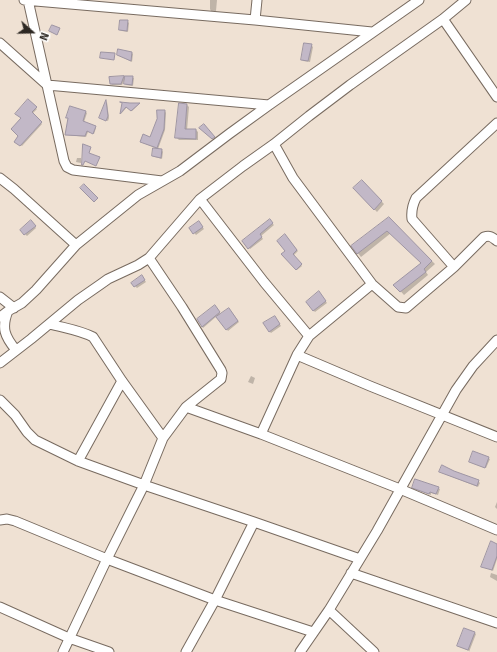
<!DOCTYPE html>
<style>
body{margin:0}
#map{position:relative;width:497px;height:652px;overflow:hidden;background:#efe1d3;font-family:Signika,sans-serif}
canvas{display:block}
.north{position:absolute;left:12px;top:12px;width:40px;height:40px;-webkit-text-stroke:3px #fff;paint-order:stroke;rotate:110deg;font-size:11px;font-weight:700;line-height:16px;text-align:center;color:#2d2823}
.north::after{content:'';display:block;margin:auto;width:14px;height:18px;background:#2d2823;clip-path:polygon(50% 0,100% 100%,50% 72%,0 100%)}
</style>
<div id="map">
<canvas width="497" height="652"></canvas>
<div class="north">N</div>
</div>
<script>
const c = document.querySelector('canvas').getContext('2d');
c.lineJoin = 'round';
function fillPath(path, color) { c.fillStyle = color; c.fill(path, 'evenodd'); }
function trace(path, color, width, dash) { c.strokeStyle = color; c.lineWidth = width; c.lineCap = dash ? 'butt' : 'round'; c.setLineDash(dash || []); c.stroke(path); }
const shadow = new Path2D(`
 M 210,0 L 217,0 L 216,11 L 211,11 L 210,9 Z
 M 127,21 L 129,23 L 128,32 L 122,31 L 120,30 Z
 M 311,45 L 313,47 L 310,62 L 303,61 L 302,59 Z
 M 132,53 L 133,54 L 132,62 L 118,55 Z
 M 124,77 L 125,79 L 122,85 L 112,85 L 111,84 L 110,78 Z
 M 132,77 L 134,78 L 133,86 L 126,85 L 125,84 Z
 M 28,100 L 37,109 L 32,114 L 42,124 L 22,146 L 16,142 L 20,136 Z
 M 107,102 L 109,118 L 108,121 L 101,118 Z
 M 123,103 L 139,104 L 132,111 L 127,107 L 121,114 Z
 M 187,105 L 189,107 L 187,130 L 196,130 L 198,132 L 198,140 L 179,140 L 176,137 Z
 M 165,111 L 166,113 L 165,130 L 158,149 L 143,143 L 150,138 Z
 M 86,112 L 87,113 L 84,122 L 96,128 L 94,134 L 88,132 L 86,137 L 67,135 L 66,134 L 69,119 L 67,117 Z
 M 154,149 L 162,150 L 163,152 L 162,159 L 155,157 L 153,156 Z
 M 77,158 L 81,158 L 81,163 L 76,162 Z
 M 362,181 L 384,204 L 377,212 L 354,188 Z
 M 388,218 L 435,264 L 426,272 L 428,275 L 404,295 L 395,285 L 422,263 L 391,233 L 361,257 L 352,246 Z
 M 269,220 L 274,225 L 261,236 L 263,239 L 250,249 L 243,241 Z
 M 31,221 L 36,228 L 27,236 L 21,230 Z
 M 200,224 L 204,229 L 196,235 L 190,228 Z
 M 285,235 L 298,251 L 293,256 L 302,266 L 297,270 L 282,255 L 287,251 Z
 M 143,278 L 146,282 L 137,288 L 132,283 Z
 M 320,294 L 327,303 L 315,312 L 313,310 Z
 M 215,307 L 221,315 L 231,311 L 239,322 L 228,331 L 217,316 L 203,328 L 198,320 Z
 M 276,319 L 281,326 L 271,333 L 269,331 Z
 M 251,376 L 255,378 L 253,384 L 248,382 Z
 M 488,458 L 490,459 L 486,468 L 472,463 L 470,462 Z
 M 442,473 L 478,481 L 480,483 L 478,487 Z
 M 438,488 L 440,489 L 438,495 L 431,493 L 431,495 L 415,489 Z
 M 497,502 L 497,509 L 495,507 Z
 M 497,545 L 497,559 L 493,571 L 484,567 Z
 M 491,573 L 497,575 L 497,581 L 490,577 Z
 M 475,633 L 476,634 L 469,652 L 469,651 L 460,647 L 458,646 Z`);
const building = new Path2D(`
 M 120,20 L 128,20 L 127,31 L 119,30 Z
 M 52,25 L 60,28 L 57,35 L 49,31 Z
 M 304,43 L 312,44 L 308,61 L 301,60 Z
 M 118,49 L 132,52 L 131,61 L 117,55 Z
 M 101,52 L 115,53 L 114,60 L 100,58 Z
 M 124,76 L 121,84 L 110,84 L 109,77 Z
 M 125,76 L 133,76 L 132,85 L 124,84 Z
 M 28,99 L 37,107 L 32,112 L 42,122 L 20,146 L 14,142 L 18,136 L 11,129 L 21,118 L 15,114 Z
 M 106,100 L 108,116 L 106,121 L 99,118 Z
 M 120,102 L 130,103 L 140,103 L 131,111 L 126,107 L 120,114 L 122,103 Z
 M 179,103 L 187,104 L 185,129 L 196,129 L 196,139 L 175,138 Z
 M 70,106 L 86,111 L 83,121 L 96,126 L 93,134 L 87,131 L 85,136 L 65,135 L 68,118 L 66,118 Z
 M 157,110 L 165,110 L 164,129 L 157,148 L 140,142 L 143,134 L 150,137 L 157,119 Z
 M 204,124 L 215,137 L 212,139 L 199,128 Z
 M 83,144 L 91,147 L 89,153 L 100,157 L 96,166 L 85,161 L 83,165 L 82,165 Z
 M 153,148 L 162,149 L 161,158 L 152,156 Z
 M 362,180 L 382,201 L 374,210 L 353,188 Z
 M 84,184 L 98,198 L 94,202 L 80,188 Z
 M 389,217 L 432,261 L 424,269 L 426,272 L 400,292 L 393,285 L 421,263 L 387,231 L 357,254 L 351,246 Z
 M 270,219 L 273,223 L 260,234 L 262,237 L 248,249 L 242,241 Z
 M 31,220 L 36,226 L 24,235 L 20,230 Z
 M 199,221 L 203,227 L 193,234 L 189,228 Z
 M 285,234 L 297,250 L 293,254 L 302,264 L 296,270 L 281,254 L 285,251 L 277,241 Z
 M 142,275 L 145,280 L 134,287 L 131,283 Z
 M 319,291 L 326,301 L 313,311 L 306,302 Z
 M 215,305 L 220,312 L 202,327 L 197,319 Z
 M 229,308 L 238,321 L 226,330 L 216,317 Z
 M 275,316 L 280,324 L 269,332 L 263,323 Z
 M 473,451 L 489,457 L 485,468 L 469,462 Z
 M 442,465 L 454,471 L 479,480 L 477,486 L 439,472 Z
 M 415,479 L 439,487 L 436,494 L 430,492 L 429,494 L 412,488 Z
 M 491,541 L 497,544 L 497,556 L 492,570 L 481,567 Z
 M 464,628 L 475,632 L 468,650 L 457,646 Z`);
const minor = new Path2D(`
 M 24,0 L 255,20 L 372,32
 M 28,0 L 64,161 L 67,167 L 73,170 L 162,181
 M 443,19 L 497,97
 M 255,20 L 257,0
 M 0,43 L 47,85 L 269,105
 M 274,144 L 293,178 L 372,284 L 398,307 L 406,308 L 454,267 L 484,237 C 490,235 492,237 497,241
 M 0,178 L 14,189 L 76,245
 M 200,199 L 264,282 L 309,336
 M 454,267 L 412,219 C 411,211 412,206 416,198 L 497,123
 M 0,297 L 14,308
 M 8,311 C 1,328 5,337 16,350
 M 0,317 L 8,311 L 22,303 L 36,290 L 76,245 L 138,195 L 180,171 L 229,134 L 269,105 L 419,0
 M 50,324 C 64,328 79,330 93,337 L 122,381 L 163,438
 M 297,355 L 370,386 L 497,437
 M 0,363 L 31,339 L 78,300 L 101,284 L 108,279 L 138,265 L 149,258 L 200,199 L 243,166 L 274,144 L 309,116 L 350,85 L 443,19 L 466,0
 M 0,400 L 15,415 L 27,432 L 35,440 L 78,461 L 144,485 L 254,522 L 360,559
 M 186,407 L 261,434 L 400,489 L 497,530
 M 261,434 L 297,355 L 309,336 L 372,284
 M 78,461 L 122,381
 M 0,520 L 7,519 L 15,521 L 107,559 L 215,600 L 313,632
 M 351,573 L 497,623
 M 0,607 L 69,638 L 109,652
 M 329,610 L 374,652
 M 63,652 L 107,559 L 144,485 L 163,438 L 186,407 L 221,379 L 222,373 L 221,370 L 182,307 L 149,258
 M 186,652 L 215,600 L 254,522
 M 300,652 L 329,610 L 377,531 L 456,390 L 473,366 L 497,340`);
fillPath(shadow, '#0003');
fillPath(building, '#c2b8c7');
trace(building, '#9e95a3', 1);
trace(minor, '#786b60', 11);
trace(minor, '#fff', 9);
</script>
